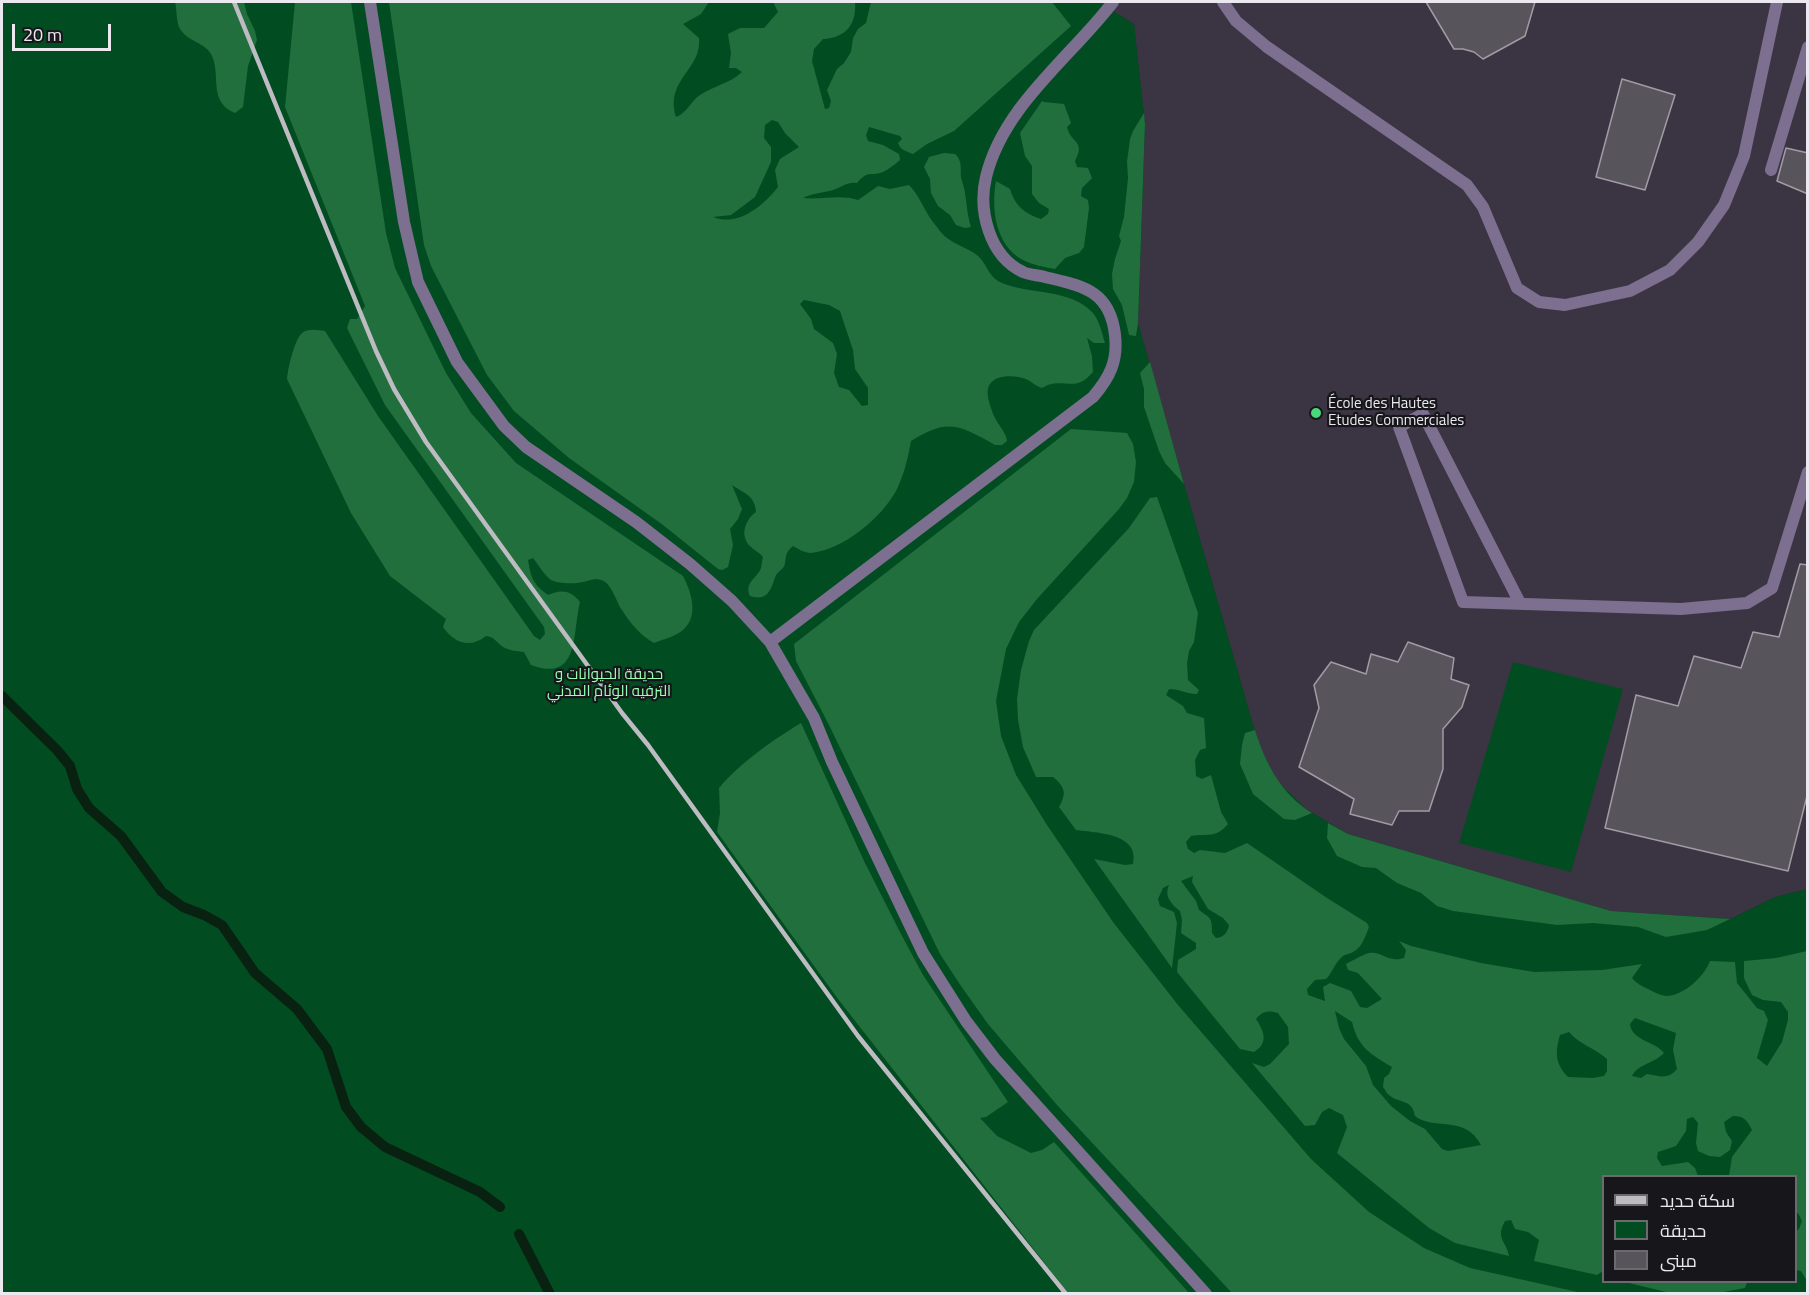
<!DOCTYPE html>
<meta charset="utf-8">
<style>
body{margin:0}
#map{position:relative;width:1809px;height:1295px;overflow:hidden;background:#302d35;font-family:"Titillium Web",Cairo,sans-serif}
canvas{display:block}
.frame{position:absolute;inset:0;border:3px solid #ebe9ef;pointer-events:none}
.legend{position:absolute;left:1602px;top:1175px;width:195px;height:108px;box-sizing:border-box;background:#17161a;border:2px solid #6c6a6f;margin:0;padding:8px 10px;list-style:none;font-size:18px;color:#ebe9ef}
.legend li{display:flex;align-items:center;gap:12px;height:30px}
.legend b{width:30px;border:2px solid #6c6a6f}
.scale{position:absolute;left:12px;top:24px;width:99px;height:27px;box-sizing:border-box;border:3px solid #ebe9ef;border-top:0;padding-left:8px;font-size:18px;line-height:21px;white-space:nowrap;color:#ebe9ef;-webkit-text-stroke:4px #17161a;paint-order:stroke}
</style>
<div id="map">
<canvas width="1809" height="1295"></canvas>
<div class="frame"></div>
<ul class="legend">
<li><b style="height:8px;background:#bebcc2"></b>سكة حديد</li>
<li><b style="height:16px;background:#024c22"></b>حديقة</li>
<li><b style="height:16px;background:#57545c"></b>مبنى</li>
</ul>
<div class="scale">20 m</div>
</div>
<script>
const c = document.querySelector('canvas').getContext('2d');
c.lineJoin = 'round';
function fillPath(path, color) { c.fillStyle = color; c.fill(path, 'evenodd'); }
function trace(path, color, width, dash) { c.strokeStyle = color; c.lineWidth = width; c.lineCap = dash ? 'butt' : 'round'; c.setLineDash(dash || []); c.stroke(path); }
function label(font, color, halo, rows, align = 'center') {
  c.font = font + ' "Titillium Web",Cairo,sans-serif'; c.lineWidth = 4.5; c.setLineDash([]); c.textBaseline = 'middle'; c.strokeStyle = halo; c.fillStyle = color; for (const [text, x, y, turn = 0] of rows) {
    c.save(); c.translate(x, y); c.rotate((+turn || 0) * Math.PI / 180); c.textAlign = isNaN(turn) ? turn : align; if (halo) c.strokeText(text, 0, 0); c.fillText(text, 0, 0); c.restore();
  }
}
const built = new Path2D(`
 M 1098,2 L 1807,2 L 1807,889 L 1775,897 L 1730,919 L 1611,911 L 1348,834 L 1306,809 L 1276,780 L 1259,745 L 1252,721 L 1138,323 L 1145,124 L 1134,24 Z`);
const green = new Path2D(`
 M 2,2 L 1098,2 L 1134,24 L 1145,124 L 1138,323 L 1252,721 L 1259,745 L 1276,780 L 1306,809 L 1348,834 L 1611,911 L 1730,919 L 1775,897 L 1807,889 L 1807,1293 L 2,1294 ZM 1604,1176 L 1796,1176 L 1796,1282 L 1604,1282 Z
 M 1513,662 L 1623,689 L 1571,872 L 1459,843 Z`);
const forest = new Path2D(`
 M 175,2 L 244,2 L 247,14 L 255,31 L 257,40 L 248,66 L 243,107 L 235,113 C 208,102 221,76 212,56 C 207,43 188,42 180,29 C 176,22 177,10 175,2 Z
 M 295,2 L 351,2 L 386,233 L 395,268 L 446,373 L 471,413 L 516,463 L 683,576 C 691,591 699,615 684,629 C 677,636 664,639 654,643 C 641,636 630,623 622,610 C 616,602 612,583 601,580 C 595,577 589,581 583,582 C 575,584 559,584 551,580 C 544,575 538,564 533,558 L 528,560 C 531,578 533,584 548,595 C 561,589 571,590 580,602 C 572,634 580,683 531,665 L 524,652 C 517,651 510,651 503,647 C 497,643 495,637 486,636 C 470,649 454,643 443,627 L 446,619 L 390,576 L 351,513 L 287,379 C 288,368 294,341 302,333 C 308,328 318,330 325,331 L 378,416 L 534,636 L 540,640 L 545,634 L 544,627 L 385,405 L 347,328 L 350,319 L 357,319 L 365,306 L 285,107 Z
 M 389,2 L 709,2 L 701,14 L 683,24 L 699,38 C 702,70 665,79 676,117 C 687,113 690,102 700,95 C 713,86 731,83 742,72 L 736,68 L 729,68 L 731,53 L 728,34 L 740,28 L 764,28 L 778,12 L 773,2 L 855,2 C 857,25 845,38 823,39 L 814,49 L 812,61 L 825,109 L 829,108 L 831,101 L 827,90 L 837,69 L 844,63 L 851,52 L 853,38 L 858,29 L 866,23 L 871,2 L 1052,2 L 1071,26 L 954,131 L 927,144 L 913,154 C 906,151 900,150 898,143 L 902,139 L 900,136 L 869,127 L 866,135 L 868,141 L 883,145 L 899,154 L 900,160 C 895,164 889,169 883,172 C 870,177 869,169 857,183 C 846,182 843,187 833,190 C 823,193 813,193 803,198 C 822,200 841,194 858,200 L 878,186 L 890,189 L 909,185 C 921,197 925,214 937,227 C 940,232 945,237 950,240 C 960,247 972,249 981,259 C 988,268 990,278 1002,283 C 1031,295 1070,288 1093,313 C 1099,320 1102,333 1105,343 L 1094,343 L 1087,338 L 1092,356 L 1093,372 C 1074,395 1062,375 1042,388 C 1035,386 1031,381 1026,379 C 1016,375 996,374 990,384 C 984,392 991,408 994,416 C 998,425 1006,432 1007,441 L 1002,445 L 995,445 C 959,425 948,418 911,441 C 908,458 904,475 896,491 C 881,518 843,550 811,553 C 804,553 799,549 793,546 C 782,555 788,561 783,568 C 781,570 778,572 776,575 C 771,588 769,602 750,596 C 744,582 756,580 761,568 C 762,564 762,560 763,557 C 759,552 755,551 751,547 C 739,536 745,520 756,512 C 755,495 743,493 732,485 L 742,509 L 738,519 L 730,529 L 733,545 L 728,567 L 722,570 L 718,569 L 663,525 L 569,458 L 514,411 L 487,375 L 431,266 L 424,245 ZM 772,120 L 778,122 L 785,133 L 799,147 L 780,159 L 775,170 L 778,187 C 763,206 738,227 713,217 L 731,215 L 755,197 L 771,162 L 771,147 L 764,138 L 765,125 ZM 804,300 L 829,305 L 840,311 L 853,350 L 855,369 L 868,388 L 868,405 L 862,406 L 849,390 L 839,387 L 834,373 L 837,354 L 833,343 L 814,329 L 811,319 L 800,304 Z
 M 1042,101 L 1044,102 L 1064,104 L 1071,123 L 1067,127 C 1071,144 1086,140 1075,161 L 1077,167 L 1088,168 L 1092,178 L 1082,188 L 1081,196 L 1088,200 L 1089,208 L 1084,247 L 1079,253 L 1065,258 L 1055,269 C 1044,267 1033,265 1023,260 C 995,245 991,208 996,181 L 1010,189 C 1015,206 1025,214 1041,219 L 1048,214 L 1049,209 L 1039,203 L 1032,194 L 1032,166 L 1025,156 L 1020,133 Z
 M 1144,113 L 1145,124 L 1138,323 L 1136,336 L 1129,335 L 1122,305 L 1113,289 L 1112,274 L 1115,259 L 1121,241 L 1119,236 L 1124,217 L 1128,178 L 1127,162 L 1130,139 L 1133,131 Z
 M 944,153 L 955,154 C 964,162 959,171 962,181 C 967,195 966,212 971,227 L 965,228 L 956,225 L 950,215 L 938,206 L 931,193 L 930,179 L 924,167 L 929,157 Z
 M 1150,362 L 1184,484 L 1165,463 L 1159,451 L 1144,407 L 1144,389 L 1140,373 Z
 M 1071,429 L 1127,433 L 1133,444 L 1136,462 L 1134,482 L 1127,498 L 1119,509 L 1037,599 L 1019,622 L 1006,649 L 996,701 L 1001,736 L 1016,775 L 1047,825 L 1113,922 L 1178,1005 L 1311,1159 L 1369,1212 L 1424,1248 L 1470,1268 L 1582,1293 L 1232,1293 L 1057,1105 L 988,1024 L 961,986 L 940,954 L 829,725 L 796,661 L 794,644 Z
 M 1157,497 L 1198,613 L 1194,642 L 1189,651 L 1187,663 L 1188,680 L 1199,690 L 1197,694 C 1187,694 1179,689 1169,689 L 1166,695 L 1183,706 L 1187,713 L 1204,718 L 1206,748 L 1200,750 L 1195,760 L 1196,776 L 1202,779 L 1211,775 L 1221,812 L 1228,824 C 1215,839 1209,833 1191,836 L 1186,842 L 1188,849 L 1194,853 L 1200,850 L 1225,853 L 1247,843 L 1327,898 L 1367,923 L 1369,927 C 1366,935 1362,948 1353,952 C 1348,955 1345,953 1340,959 C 1334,965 1332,973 1326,979 L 1315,980 L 1307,989 L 1308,995 L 1325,1001 L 1323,987 L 1330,983 L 1351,991 L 1360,1007 L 1367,1008 L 1382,999 L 1358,973 L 1348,970 L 1346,964 C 1350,962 1366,953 1369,953 C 1382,951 1388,963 1404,958 L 1406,950 L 1399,941 L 1411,946 L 1481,963 L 1534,972 L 1602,970 L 1642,964 L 1632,978 C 1636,983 1641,986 1648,989 C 1654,992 1659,995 1666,996 C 1683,996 1704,977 1710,961 L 1735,962 L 1737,983 L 1757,1008 L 1764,1011 L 1768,1020 L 1757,1058 L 1767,1066 L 1782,1042 L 1788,1020 L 1788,1012 L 1781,1002 L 1763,1000 L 1752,995 L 1744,978 L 1744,961 L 1776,958 L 1807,951 L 1807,1281 L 1801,1271 L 1796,1270 L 1796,1231 L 1799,1229 L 1802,1221 L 1798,1213 L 1796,1213 L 1796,1176 L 1729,1176 L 1732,1157 L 1752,1130 C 1747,1120 1744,1116 1733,1116 L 1724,1122 L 1726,1132 L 1732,1141 L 1730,1150 L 1720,1157 L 1709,1156 L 1698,1151 L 1696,1143 L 1698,1123 L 1693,1117 L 1687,1119 L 1686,1131 L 1676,1146 L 1658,1152 L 1657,1158 L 1662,1166 L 1688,1162 L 1695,1168 L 1698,1176 L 1604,1176 L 1603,1271 L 1597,1275 L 1534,1261 L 1539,1240 L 1528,1232 L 1515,1229 L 1511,1220 L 1505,1221 C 1495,1239 1506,1240 1509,1256 L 1455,1243 L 1429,1228 L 1337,1153 L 1347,1127 L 1343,1115 L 1329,1108 L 1322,1112 L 1315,1125 L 1305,1126 L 1252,1063 L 1264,1067 L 1270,1064 L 1289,1044 L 1288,1027 L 1278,1013 C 1269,1010 1262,1011 1256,1019 C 1264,1031 1269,1043 1254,1052 L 1240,1049 L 1177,972 L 1178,960 L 1196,949 L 1196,943 L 1181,933 L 1182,920 L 1180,911 C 1171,904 1164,896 1169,885 L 1163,888 L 1158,899 L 1160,906 L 1174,912 L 1177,923 L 1172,968 L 1094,859 L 1125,865 L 1133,864 C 1140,833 1097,833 1076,830 L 1059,807 C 1067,793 1065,787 1053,777 L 1036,777 L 1023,747 L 1018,720 L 1017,699 L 1021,670 L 1029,641 L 1034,630 L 1129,528 L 1150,498 ZM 1193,876 L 1192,882 L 1208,909 L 1223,918 L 1229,925 C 1228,932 1223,938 1216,938 L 1212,933 C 1212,917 1211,919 1199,910 L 1196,901 L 1181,881 ZM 1335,1011 L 1352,1022 C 1358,1048 1371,1054 1392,1067 L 1389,1074 L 1384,1078 L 1383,1087 C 1385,1089 1386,1093 1389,1095 C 1399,1104 1412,1098 1415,1116 C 1433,1131 1465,1114 1481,1145 L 1448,1151 L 1442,1149 L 1425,1129 L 1410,1121 L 1391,1106 L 1373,1085 L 1366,1066 L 1344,1039 L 1339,1028 ZM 1635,1018 L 1676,1033 L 1673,1050 L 1677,1069 C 1668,1080 1660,1076 1647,1074 L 1641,1078 L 1632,1076 C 1638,1064 1655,1063 1664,1053 C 1655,1041 1632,1041 1630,1024 ZM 1569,1032 C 1580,1045 1595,1048 1607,1059 L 1607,1071 L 1604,1076 L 1593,1078 L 1568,1077 C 1555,1063 1555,1053 1560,1035 Z
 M 801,723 L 864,861 L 901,934 L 923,975 L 1008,1102 L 986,1117 L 980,1118 L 997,1136 L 1031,1153 L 1042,1150 L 1054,1142 L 1189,1293 L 1068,1293 L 838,999 L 717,832 L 720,813 L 719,788 C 739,764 774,739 801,723 Z
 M 1255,730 C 1265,763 1282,795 1312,813 L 1295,820 L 1284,819 L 1253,794 L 1240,764 L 1242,745 L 1245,733 Z
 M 1328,823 L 1348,834 L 1611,911 L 1730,919 L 1707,930 L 1666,937 L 1638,927 L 1593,923 L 1557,925 L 1453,911 L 1437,906 L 1421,893 L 1397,883 L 1376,868 L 1362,867 L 1337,856 L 1327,838 Z
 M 1625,1282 L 1747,1282 L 1745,1288 L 1718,1293 L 1670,1293 Z`);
const stream = new Path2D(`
 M 2,696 L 57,750 L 70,766 L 77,789 L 89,808 L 121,836 L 162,892 L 183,907 L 204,915 L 222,925 L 255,973 L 297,1009 L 327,1049 L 346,1107 L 361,1127 L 385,1147 L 480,1192 L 500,1207
 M 519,1234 L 550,1294`);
const building = new Path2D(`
 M 1426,2 L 1535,2 L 1525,36 L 1483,59 L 1474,52 L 1463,49 L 1454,49 Z
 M 1622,79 L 1675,95 L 1645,190 L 1596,177 Z
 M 1786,148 L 1808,153 L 1808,194 L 1777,181 Z
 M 1800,564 L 1808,565 L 1808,792 L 1788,871 L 1605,828 L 1636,695 L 1678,706 L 1694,656 L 1741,668 L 1753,632 L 1779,637 Z
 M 1408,642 L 1454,658 L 1451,679 L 1469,685 L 1462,707 L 1443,729 L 1443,769 L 1429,811 L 1399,811 L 1392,825 L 1350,814 L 1354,799 L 1299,767 L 1319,708 L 1314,685 L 1331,662 L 1366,674 L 1371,654 L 1398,662 Z`);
const lane = new Path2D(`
 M 370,2 L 404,222 L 418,282 L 457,362 L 504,426 L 526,447 L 636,522 L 690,564 L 732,601 L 770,642 L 814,718 L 832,762 L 923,953 L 966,1021 L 995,1059 L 1206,1294
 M 1223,2 L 1236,21 L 1267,47 L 1467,185 L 1483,207 L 1517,288 L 1539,302 L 1565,305 L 1630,291 L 1670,270 L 1698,242 L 1724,205 L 1744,156 L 1777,2
 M 1771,170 L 1808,47
 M 1520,603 L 1423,414 L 1399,427 L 1463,602 L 1681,609 L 1747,603 L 1772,588 L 1808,472
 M 770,642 L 1093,397 C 1110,377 1118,361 1115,335 C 1110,290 1082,286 1045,277 C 1038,275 1029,275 1023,272 C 989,256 978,210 986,177 C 1003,106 1071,57 1113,2`);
const rail = new Path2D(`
 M 234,2 L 376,351 L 394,389 L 426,442 L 622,713 L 648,745 L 858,1036 L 1066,1294`);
const markers = [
 [1316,413,6,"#48d779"]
];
const poiNames = [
 ["École des Hautes",1328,404],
 ["Etudes Commerciales",1328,421]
];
const parkNames = [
 ["حديقة الحيوانات و",609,675],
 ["الترفيه الوئام المدني",609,692]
];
fillPath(built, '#3b3543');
fillPath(green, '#024c22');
fillPath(forest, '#216f3c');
trace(stream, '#092110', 10);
fillPath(building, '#57545c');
trace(building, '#a09ba5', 1.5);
trace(lane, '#7d6f8f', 12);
trace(rail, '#bebcc2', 4.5);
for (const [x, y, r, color] of markers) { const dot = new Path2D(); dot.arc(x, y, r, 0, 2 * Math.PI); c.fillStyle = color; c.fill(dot); trace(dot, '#17161a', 2); }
label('15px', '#ebe9ef', '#17161a', poiNames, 'left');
label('15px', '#99feb3', '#17161a', parkNames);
</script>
